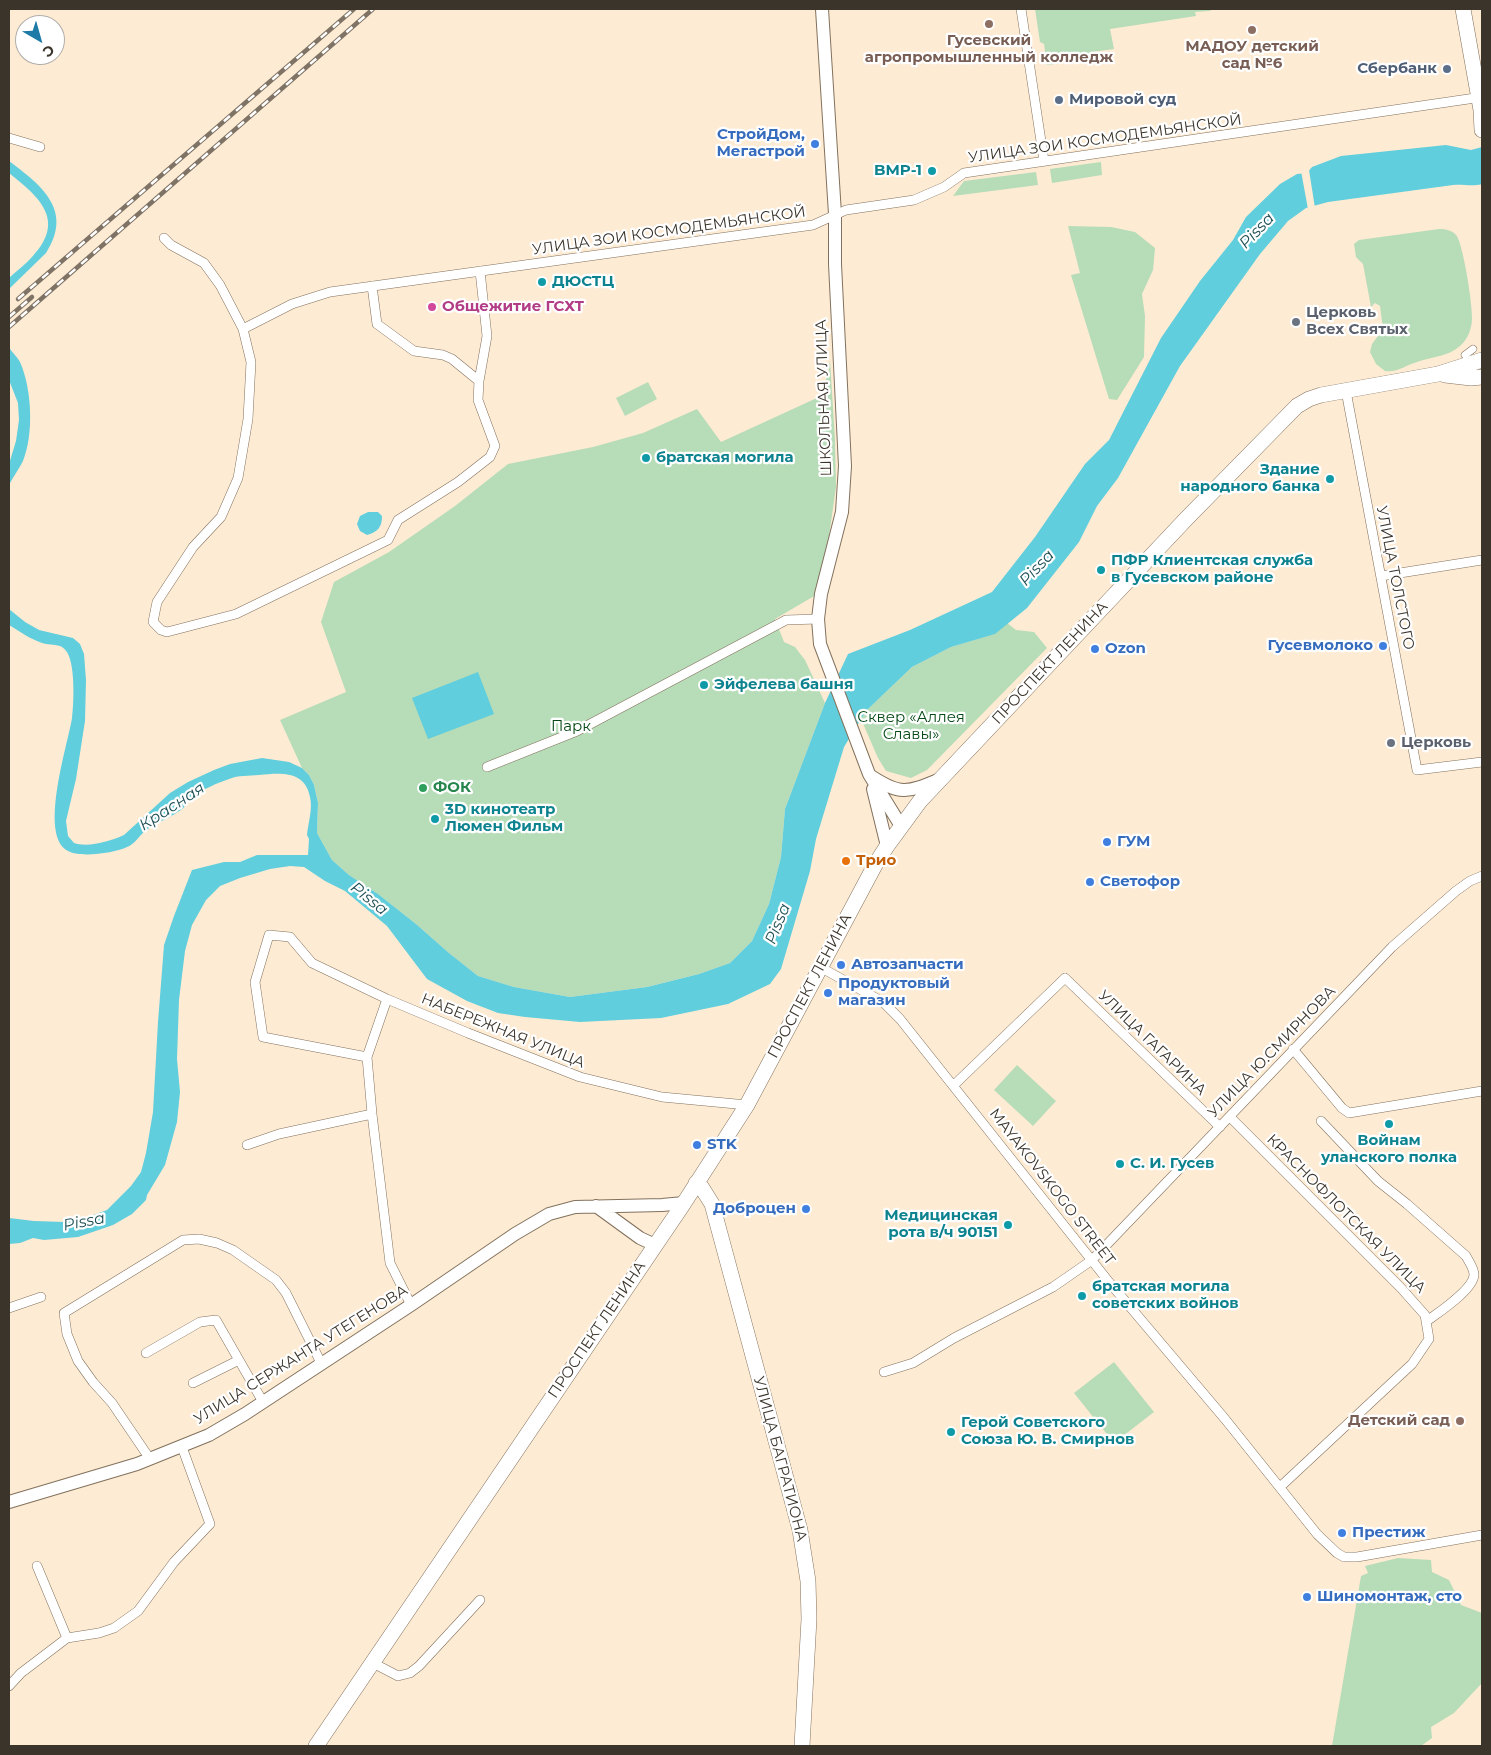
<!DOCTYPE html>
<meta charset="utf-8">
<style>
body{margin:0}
#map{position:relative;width:1491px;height:1755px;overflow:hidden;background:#feebd4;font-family:Montserrat,sans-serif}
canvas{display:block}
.frame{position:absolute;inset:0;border:10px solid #3b342b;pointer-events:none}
.north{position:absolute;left:15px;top:15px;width:50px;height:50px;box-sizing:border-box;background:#fff;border:1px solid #b1aeaa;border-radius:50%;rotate:142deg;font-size:14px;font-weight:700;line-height:20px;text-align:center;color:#3b342b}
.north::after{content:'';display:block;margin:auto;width:18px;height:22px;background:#1e7ba8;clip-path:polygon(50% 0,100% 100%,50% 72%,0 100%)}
</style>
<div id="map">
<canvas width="1491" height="1755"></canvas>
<div class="frame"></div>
<div class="north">С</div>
</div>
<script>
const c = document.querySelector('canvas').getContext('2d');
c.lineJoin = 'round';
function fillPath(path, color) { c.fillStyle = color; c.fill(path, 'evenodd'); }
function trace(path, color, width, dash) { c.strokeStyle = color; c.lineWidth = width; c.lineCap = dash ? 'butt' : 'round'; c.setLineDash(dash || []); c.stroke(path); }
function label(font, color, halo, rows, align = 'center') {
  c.font = font + ' Montserrat,sans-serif'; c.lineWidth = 4.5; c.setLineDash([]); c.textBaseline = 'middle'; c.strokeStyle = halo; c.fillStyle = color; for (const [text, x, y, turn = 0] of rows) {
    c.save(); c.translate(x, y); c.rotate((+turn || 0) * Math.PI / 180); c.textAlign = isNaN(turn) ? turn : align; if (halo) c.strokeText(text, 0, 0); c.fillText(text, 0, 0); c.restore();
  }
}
const green = new Path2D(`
 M 1035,9 L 1214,9 L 1209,11 L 1195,12 L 1196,16 L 1110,29 L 1114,49 L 1091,52 L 1091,59 L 1047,65 L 1044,44 L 1040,42 Z
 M 1101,162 L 1102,175 L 1052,183 L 1050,169 Z
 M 1036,172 L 1038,185 L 953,196 L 964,181 Z
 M 1068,226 L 1111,227 L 1135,232 L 1155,248 L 1153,270 L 1142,294 L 1145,316 L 1144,357 L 1117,400 L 1109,399 L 1071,275 L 1080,273 Z
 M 1439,229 C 1445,229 1452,230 1456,235 C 1463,242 1473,307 1472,318 C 1472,327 1469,336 1463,343 C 1450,357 1434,356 1417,362 C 1406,365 1397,373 1385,371 L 1376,364 L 1370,352 L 1372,344 L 1383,329 L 1380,306 L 1375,303 L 1371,307 L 1363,264 L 1356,257 L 1354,244 L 1359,240 Z
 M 830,360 L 835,440 L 836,487 L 821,592 L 775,619 L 784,642 L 795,647 L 805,660 L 825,703 L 785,809 L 781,857 L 769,904 L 752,941 L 730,963 L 699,974 L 647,987 L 570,997 L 514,987 L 478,976 L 449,953 L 416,924 L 378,894 L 349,875 L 332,860 L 317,833 L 318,803 L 314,785 L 309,775 L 302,768 L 280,720 L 346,692 L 321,622 L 334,582 L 389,552 L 455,506 L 508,464 L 593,447 L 643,433 L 697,409 L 721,442 L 819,397 L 828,374 Z
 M 648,382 L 657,399 L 625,416 L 616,398 Z
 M 1007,623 L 1016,630 L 1034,632 L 1047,648 L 927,770 L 911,778 L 886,771 L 878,758 L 861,719 L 866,711 L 912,667 L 951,647 L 994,634 Z
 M 1017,1065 L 1056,1101 L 1033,1126 L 994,1090 Z
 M 1114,1362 L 1154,1412 L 1114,1443 L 1074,1393 Z
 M 1398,1558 L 1431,1560 L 1432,1572 L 1449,1580 L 1461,1605 L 1482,1613 L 1482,1683 L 1454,1713 L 1431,1727 L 1432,1738 L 1421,1746 L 1332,1746 L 1361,1576 L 1368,1573 L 1365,1566 Z`);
const water = new Path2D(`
 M 1446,145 L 1471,150 L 1482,147 L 1482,184 C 1472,187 1464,184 1453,185 L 1328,202 L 1306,208 L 1288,221 L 1260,254 L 1180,366 L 1118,478 L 1097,506 L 1079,542 L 1027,608 L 995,634 L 951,647 L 912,667 L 866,711 L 844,747 L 816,839 L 810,871 L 781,969 L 770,984 L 728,1004 L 661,1018 L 580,1022 L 525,1017 L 498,1013 L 467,1001 L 427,979 L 387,926 L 345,891 L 325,881 L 304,867 L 290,866 L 270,869 L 240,878 L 220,886 L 206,900 L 192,925 L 185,951 L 179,1000 L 177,1059 L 180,1092 L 177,1122 L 165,1165 L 147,1195 L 146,1200 L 132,1214 L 113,1225 L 78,1237 L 44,1240 L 33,1238 L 20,1243 L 9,1244 L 9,1218 L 34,1221 L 65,1222 L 88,1217 L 107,1210 L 131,1186 L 141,1172 L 146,1153 L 153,1112 L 158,1022 L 164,945 L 174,916 L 192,870 L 224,862 L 240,862 L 257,855 L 308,855 L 309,839 L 307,835 C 308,823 313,809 310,797 C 305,770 280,773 259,775 C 248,776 239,775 229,779 C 217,783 202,790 191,797 C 188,800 188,803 185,806 C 178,815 154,823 144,832 C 138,837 135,844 127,847 C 115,853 80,858 68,851 C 38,836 68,744 72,718 C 74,702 75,668 68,654 C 67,651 63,647 60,646 C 54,644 47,645 42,643 C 30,639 19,631 9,625 L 9,609 L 25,622 L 39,630 L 73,638 L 80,644 L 84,654 L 86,680 L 85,721 L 76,779 L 66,821 L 68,836 L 74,843 C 88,848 111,841 124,835 L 170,793 L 188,782 L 214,770 L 230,764 L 262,758 L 289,762 L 302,768 L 309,775 L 314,785 L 318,803 L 317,833 L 332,860 L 349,875 L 378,894 L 416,924 L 449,953 L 478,976 L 514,987 L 570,997 L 647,987 L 699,974 L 730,963 L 752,941 L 769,904 L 781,857 L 785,809 L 825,703 L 848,654 L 910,630 L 992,592 L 1035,537 L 1085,464 L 1109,440 L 1161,338 L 1200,281 L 1233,240 L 1246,217 L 1280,184 L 1297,174 L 1307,173 L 1312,167 L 1341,156 Z
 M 9,161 C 41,185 74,210 46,253 L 9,289 L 9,278 C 16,271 25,265 32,257 C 67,220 39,197 9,173 Z
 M 9,347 C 12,353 17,356 20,362 C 32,389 34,434 23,461 C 19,469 13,477 9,485 L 9,464 L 16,441 L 19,420 L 18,403 L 9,380 Z
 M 368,512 L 378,512 L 382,516 C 382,527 378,532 367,535 L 360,531 L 357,524 L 360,516 Z
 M 478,672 L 494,714 L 428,739 L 412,698 Z`);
const pier = new Path2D(`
 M 1309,170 L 1315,208 L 1308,209 L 1301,171 Z`);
const pedestrian = new Path2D(`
 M 1465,355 L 1473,349`);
const minor = new Path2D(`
 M 1021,9 L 1044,161
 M 9,138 L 40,147
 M 164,238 L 171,245 L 204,263 L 220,285 L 243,329 L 251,362 L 248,419 L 238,478 L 221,517 L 193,547 L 157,602 L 153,622 L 161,630 L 167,632 L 236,614 L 388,540 L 398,520 L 458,482 L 490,457 L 495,446 L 478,400 L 479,381 L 487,336 L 480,271
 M 372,286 L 377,324 L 414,351 L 443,355 L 452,359 L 479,381
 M 243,329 L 292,304 L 330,292 L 813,225 L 846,210 L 914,200 L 944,187 L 964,173 L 1482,97
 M 1346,391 L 1417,770 L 1482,762
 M 1381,576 L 1482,560
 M 487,767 L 577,731 L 786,620 L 818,619
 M 820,967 L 883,1002 L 900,1019 L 1109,1282 L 1225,1419 L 1317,1534 L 1337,1553 L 1344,1557 L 1357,1557 L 1482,1535
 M 387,999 L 367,1057 L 372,1114 L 390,1263 L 411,1305
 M 1293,1049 L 1342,1108 L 1349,1113 L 1482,1091
 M 367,1057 L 263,1037 L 255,982 L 269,935 L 290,937 L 312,963 L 387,999 L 468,1033 L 580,1077 L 662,1097 L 747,1105
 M 954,1085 L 1065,978 L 1220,1127
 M 1230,1117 L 1401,1288 L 1425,1315 L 1429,1339 L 1412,1364 L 1280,1487
 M 1321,1121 L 1378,1181 L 1407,1204 L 1466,1256 C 1469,1262 1474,1268 1474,1275 C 1473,1290 1439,1312 1427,1321
 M 247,1145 L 279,1134 L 372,1114
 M 9,1308 L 41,1297
 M 146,1353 L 200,1322 L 216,1320 L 263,1402
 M 884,1372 L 913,1363 L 954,1338 L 1053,1287 L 1092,1260 L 1392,947 L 1456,891 L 1470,881 L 1482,876
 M 193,1383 L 239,1360
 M 150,1459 L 112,1403 L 93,1382 L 78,1361 L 67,1334 L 64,1313 L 183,1240 L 199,1239 L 217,1243 L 233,1250 L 276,1280 L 286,1293 L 321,1363
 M 37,1566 L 67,1638
 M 373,1663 L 398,1676 L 410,1673 L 419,1666 L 480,1600
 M 9,1686 L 21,1673 L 67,1638 L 99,1633 L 114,1628 L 138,1611 L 174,1562 L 210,1524 L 182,1447`);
const secondary = new Path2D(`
 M 822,9 L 835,214 L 835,264 L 845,466 L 842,512 L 821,594 L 818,619 L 820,644 L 869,774 L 901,826
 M 871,776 C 900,795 907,793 938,780
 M 873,789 L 887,846
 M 596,1206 L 640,1238 L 655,1245
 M 9,1502 L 137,1464 L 209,1435 L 245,1414 L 411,1305 L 515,1234 L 549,1214 L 575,1207 L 662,1205 L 684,1203`);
const primary = new Path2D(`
 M 1463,9 L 1481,110 L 1482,130
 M 1445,375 L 1471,378 L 1482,377
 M 696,1183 L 702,1188 L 712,1204 L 800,1530 L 808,1581 L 809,1619 L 802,1746
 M 316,1746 L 684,1203 L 747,1105 L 875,865 L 887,846 L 920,801 L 1187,518 L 1297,406 L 1309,399 L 1321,395 L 1438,374 L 1482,360`);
const rail = new Path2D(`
 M 18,299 L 354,9
 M 9,317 L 32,297
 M 9,327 L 373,9`);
const markers = [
 [989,24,5,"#8d6e63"],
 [1252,30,5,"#8d6e63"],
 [1447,69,5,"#5c6f8a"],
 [1059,100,5,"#5c6f8a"],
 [815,144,5,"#3f7fe0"],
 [932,171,5,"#0f9aa8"],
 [542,282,5,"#0f9aa8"],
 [432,307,5,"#d1479c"],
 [1296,322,5,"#6b7280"],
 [646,458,5,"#0f9aa8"],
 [1330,479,5,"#0f9aa8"],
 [1101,570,5,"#0f9aa8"],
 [1383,646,5,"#3f7fe0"],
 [1095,649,5,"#3f7fe0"],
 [704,685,5,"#0f9aa8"],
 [1391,743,5,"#6b7280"],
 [423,788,5,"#2e9e5b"],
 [435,819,5,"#0f9aa8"],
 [1107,842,5,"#3f7fe0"],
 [846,861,5,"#e8710a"],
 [1090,882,5,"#3f7fe0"],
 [841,965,5,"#3f7fe0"],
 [828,993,5,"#3f7fe0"],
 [1389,1124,5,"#0f9aa8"],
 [697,1145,5,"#3f7fe0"],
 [1120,1164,5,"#0f9aa8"],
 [806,1209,5,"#3f7fe0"],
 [1008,1225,5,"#0f9aa8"],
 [1082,1296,5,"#0f9aa8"],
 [1460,1421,5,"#8d6e63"],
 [951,1432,5,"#0f9aa8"],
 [1342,1533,5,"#3f7fe0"],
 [1307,1597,5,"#3f7fe0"]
];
const educationNames = [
 ["Гусевский",989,41],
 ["агропромышленный колледж",989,58],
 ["МАДОУ детский",1252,47],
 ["сад №6",1252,64],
 ["Детский сад",1450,1421,"right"]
];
const serviceNames = [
 ["Сбербанк",1437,69],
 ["Мировой суд",1069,100,"left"]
];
const shopNames = [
 ["СтройДом,",805,135,"right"],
 ["Мегастрой",805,152,"right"],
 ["Гусевмолоко",1373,646,"right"],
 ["Ozon",1105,649],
 ["ГУМ",1117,842],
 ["Светофор",1100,882],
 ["Автозапчасти",851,965],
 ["Продуктовый",838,984],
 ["магазин",838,1001],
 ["STK",707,1145],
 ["Доброцен",796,1209,"right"],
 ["Престиж",1352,1533],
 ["Шиномонтаж, сто",1317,1597]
];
const streetNames = [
 ["УЛИЦА ЗОИ КОСМОДЕМЬЯНСКОЙ",1105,139,-8],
 ["УЛИЦА ЗОИ КОСМОДЕМЬЯНСКОЙ",669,231,-8],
 ["ШКОЛЬНАЯ УЛИЦА",824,398,-92],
 ["УЛИЦА ТОЛСТОГО",1395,578,79],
 ["ПРОСПЕКТ ЛЕНИНА",1050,663,-47],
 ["ПРОСПЕКТ ЛЕНИНА",810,986,-62],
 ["НАБЕРЕЖНАЯ УЛИЦА",503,1031,22],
 ["УЛИЦА ГАГАРИНА",1152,1043,44],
 ["УЛИЦА Ю.СМИРНОВА",1272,1052,-46],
 ["MAYAKOVSKOGO STREET",1052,1187,52],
 ["КРАСНОФЛОТСКАЯ УЛИЦА",1346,1214,45],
 ["ПРОСПЕКТ ЛЕНИНА",597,1330,-56],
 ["УЛИЦА СЕРЖАНТА УТЕГЕНОВА",301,1355,-32],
 ["УЛИЦА БАГРАТИОНА",780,1459,75]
];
const cultureNames = [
 ["BMP-1",922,171,"right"],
 ["ДЮСТЦ",552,282],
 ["братская могила",656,458],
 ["Здание",1320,470,"right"],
 ["народного банка",1320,487,"right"],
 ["ПФР Клиентская служба",1111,561],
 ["в Гусевском районе",1111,578],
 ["Эйфелева башня",714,685],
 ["3D кинотеатр",445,810],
 ["Люмен Фильм",445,827],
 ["Войнам",1389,1141,"center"],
 ["уланского полка",1389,1158,"center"],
 ["С. И. Гусев",1130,1164],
 ["Медицинская",998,1216,"right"],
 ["рота в/ч 90151",998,1233,"right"],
 ["братская могила",1092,1287],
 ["советских войнов",1092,1304],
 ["Герой Советского",961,1423],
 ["Союза Ю. В. Смирнов",961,1440]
];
const hotelNames = [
 ["Общежитие ГСХТ",442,307]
];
const worshipNames = [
 ["Церковь",1306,313],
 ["Всех Святых",1306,330],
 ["Церковь",1401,743]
];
const parkNames = [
 ["Сквер «Аллея",911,718],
 ["Славы»",911,735],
 ["Парк",571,727]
];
const leisureNames = [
 ["ФОК",433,788]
];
const foodNames = [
 ["Трио",856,861]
];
const waterNames = [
 ["Pissa",1257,231,-46],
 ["Pissa",1037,568,-47],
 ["Красная",172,807,-33],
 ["Pissa",369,899,39],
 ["Pissa",778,924,-68],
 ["Pissa",84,1222,-11]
];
fillPath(green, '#b7dcb8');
fillPath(water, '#60cedc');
fillPath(pier, '#feebd4');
trace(pedestrian, '#82715c', 8);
trace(minor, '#82715c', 10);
trace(secondary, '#82715c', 14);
trace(primary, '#82715c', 16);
trace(pedestrian, '#fff', 7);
trace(minor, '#fff', 9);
trace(secondary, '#fff', 12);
trace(primary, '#fff', 15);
trace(rail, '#7e7365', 4.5);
trace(rail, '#fff', 2.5, [8]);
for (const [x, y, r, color] of markers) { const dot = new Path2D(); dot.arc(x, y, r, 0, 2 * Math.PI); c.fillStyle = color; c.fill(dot); trace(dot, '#fff', 2); }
label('bold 15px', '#785e54', '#fff', educationNames);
label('bold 15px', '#4e5e75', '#fff', serviceNames, 'right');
label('bold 15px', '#366cbe', '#fff', shopNames, 'left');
label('15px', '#3b342b', '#fff', streetNames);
label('bold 15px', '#0d838f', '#fff', cultureNames, 'left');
label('bold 15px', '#b23c85', '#fff', hotelNames, 'left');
label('bold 15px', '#5b616d', '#fff', worshipNames, 'left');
label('15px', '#064a15', '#fff', parkNames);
label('bold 15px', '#27864d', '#fff', leisureNames, 'left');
label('bold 15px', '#c56008', '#fff', foodNames, 'left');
label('italic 16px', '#1f4f55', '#fff', waterNames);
</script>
